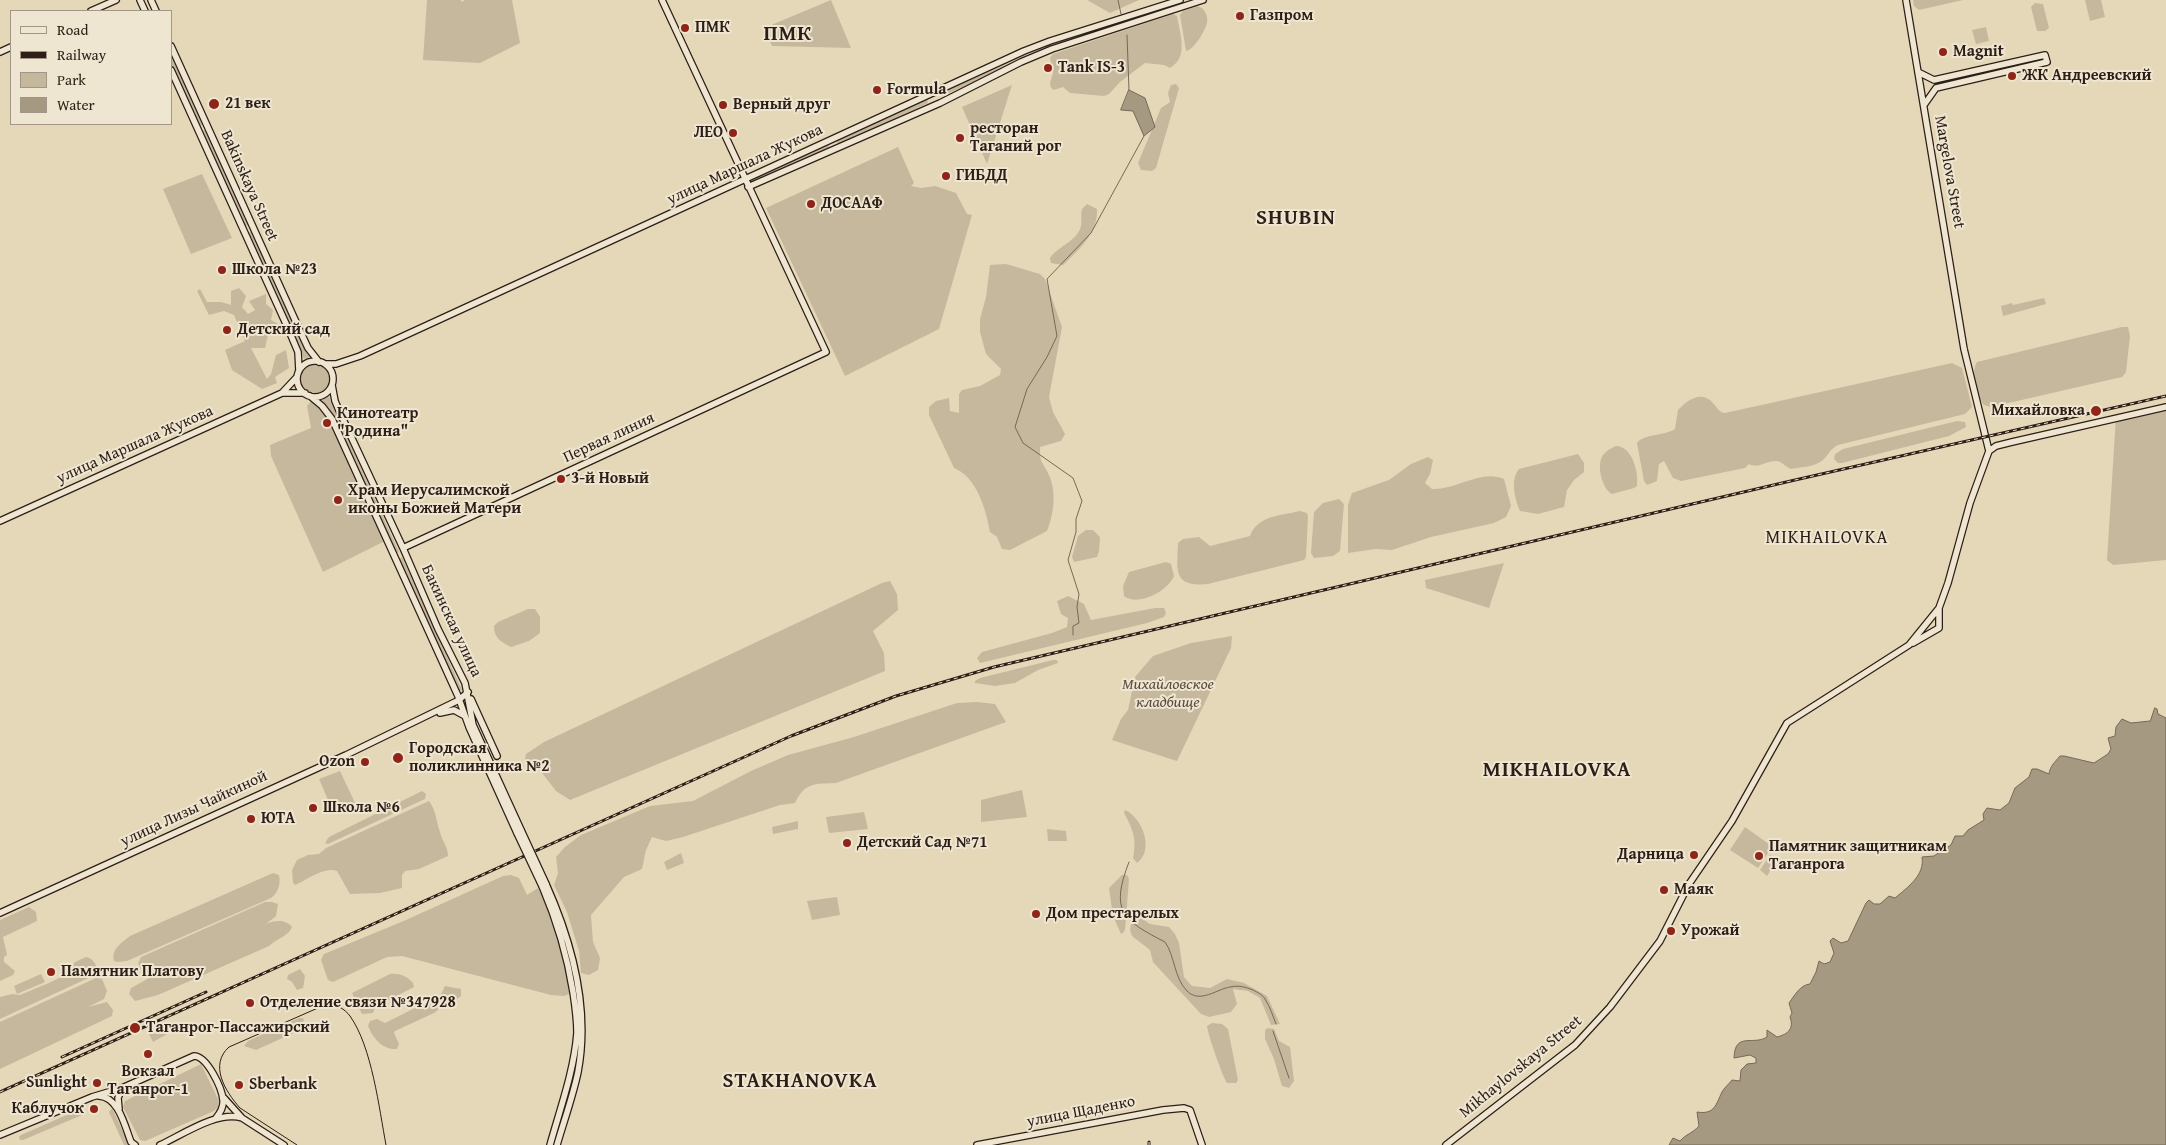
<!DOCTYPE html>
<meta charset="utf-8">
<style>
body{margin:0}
#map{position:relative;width:2166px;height:1145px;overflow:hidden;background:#e5d8b8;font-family:"Gentium Book Plus",serif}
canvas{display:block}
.legend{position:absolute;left:10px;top:10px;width:162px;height:115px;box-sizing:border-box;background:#eee6d1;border:1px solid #a19687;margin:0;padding:6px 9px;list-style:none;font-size:15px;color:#2d1e17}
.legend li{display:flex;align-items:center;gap:10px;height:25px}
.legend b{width:25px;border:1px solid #a19687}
</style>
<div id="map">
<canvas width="2166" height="1145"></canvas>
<ul class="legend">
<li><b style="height:6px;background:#eee6d1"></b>Road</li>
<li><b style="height:6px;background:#2d1e17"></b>Railway</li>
<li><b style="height:14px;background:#c6b89d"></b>Park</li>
<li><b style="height:14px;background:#a69981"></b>Water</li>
</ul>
</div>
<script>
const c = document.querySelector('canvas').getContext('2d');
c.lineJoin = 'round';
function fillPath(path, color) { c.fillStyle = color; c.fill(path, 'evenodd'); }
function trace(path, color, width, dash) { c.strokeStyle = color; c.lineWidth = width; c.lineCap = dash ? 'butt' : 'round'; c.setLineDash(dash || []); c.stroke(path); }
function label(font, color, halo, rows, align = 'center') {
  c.font = font + ' "Gentium Book Plus",serif'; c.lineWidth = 4; c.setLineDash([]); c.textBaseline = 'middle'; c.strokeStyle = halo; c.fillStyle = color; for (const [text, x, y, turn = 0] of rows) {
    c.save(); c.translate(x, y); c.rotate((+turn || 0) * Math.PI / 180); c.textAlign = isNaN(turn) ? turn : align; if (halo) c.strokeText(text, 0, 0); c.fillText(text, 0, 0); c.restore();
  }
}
const green = new Path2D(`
 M 427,0 L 460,0 L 463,2 L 464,0 L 512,0 L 520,43 L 480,63 L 423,60 Z
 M 831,0 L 851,48 L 772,46 L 764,28 Z
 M 1087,0 L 1139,0 L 1110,13 Z
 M 1193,0 L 1193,3 L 1027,59 L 942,96 L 941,93 L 1053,44 Z
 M 1913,0 L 1963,0 L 1919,10 L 1914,6 Z
 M 2085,0 L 2101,0 L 2105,17 L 2090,21 Z
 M 2035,3 L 2043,4 L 2049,28 L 2045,31 L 2037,31 L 2031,7 Z
 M 1197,6 L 1202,8 C 1206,12 1208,17 1207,23 C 1205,31 1194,50 1186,51 L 1180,15 L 1183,11 Z
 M 1173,14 L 1177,16 C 1180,34 1189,57 1170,68 L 1164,65 L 1145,63 L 1120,82 L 1109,94 L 1104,96 L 1070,93 L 1063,87 L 1054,90 L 1051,88 L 1050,83 L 1053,73 L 1050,58 L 1053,54 Z
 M 1986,27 L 1989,41 L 1976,44 L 1972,30 Z
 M 171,53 L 204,124 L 200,126 L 171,63 Z
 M 1176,84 L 1179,88 L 1156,168 L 1152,171 L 1141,170 L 1138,163 L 1161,108 L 1170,102 L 1168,93 L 1171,85 Z
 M 1012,85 L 987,164 L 962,107 Z
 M 927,99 L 928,103 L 838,144 L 836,140 Z
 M 206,130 L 249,225 L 245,226 L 202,131 Z
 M 828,143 L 830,149 L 759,180 L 757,176 Z
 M 898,147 L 914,183 L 911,186 L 921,188 L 935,186 L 956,193 L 967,214 L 972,215 L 939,329 L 845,376 L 766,208 Z
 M 202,174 L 232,238 L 191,254 L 163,189 Z
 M 1087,204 L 1097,209 C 1098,233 1079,250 1063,265 L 1051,263 L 1050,258 C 1057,247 1075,242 1080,229 C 1083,222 1080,216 1082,209 Z
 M 252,231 L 310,357 L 304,359 L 248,233 Z
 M 1006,264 L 1040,274 L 1045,279 L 1062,327 L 1049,397 L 1053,412 L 1065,434 L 1061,441 L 1040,447 C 1040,464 1041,459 1048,473 C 1057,490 1054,514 1047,531 L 1010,550 L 1002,549 L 997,537 L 990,532 C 986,510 977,477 954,468 L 929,415 L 929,407 L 936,401 L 949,398 L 950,411 L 959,413 L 959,394 L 962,390 L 980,386 L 1000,375 L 1001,369 L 986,354 L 980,332 L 980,319 L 986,297 L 990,265 Z
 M 239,288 L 246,296 L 242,307 L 248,314 L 255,310 L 249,301 L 266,294 L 266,304 L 273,310 L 271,320 L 283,327 L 284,333 L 268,335 L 265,348 L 251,348 L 267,379 L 271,374 L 276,355 L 286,350 L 289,368 L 275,377 L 277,383 L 262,389 L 232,370 L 225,350 L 245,341 L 234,315 L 224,311 L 209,315 L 197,291 L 200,289 L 207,302 L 221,302 L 231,305 L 231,291 Z
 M 2044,298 L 2046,304 L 2003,316 L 2001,306 L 2012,303 L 2013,305 Z
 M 2122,327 L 2128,327 L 2130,336 L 2126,372 L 2122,377 L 1991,407 L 1984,405 C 1977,396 1970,372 1977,362 Z
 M 1952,363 L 1962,368 L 1972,407 L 1965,414 L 1838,445 C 1830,449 1829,454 1823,460 C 1815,467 1801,467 1791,469 C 1785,467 1783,462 1777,461 C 1767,460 1758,469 1749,464 L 1745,468 L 1681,481 L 1673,478 L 1664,461 L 1659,464 L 1657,481 L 1647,485 L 1644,481 L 1637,443 C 1643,434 1664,436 1675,429 L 1678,410 C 1688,400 1701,390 1713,403 C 1717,407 1718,412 1725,413 Z
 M300 379a15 15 0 1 1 30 0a15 15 0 1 1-30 0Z
 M 329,396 L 332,404 L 399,552 L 395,554 L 334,418 L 320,401 Z
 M 313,399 L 328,413 L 387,540 L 323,572 L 271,456 L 270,445 L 311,428 L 307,406 Z
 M 2166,405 L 2166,560 L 2113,565 L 2107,560 L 2116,416 Z
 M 1957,421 L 1965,422 L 1966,427 L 1949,436 L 1842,463 L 1838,463 L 1834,459 L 1835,454 L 1843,449 Z
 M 1616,446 C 1632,446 1639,472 1637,486 L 1634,488 L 1612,494 C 1602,489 1596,465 1603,455 C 1606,451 1611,448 1616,446 Z
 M 1578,454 L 1584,463 L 1584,472 L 1574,480 L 1567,490 L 1564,507 L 1538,514 L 1520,511 C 1515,500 1510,479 1519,469 Z
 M 1428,457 L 1433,460 L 1430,474 L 1425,483 L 1432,489 C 1457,490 1481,469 1504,479 L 1511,506 L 1506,517 L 1494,523 L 1431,537 L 1392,550 L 1376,549 L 1348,553 L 1348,505 L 1352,493 L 1389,480 L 1411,464 Z
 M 1339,499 L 1344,504 L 1340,551 L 1333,556 L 1314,558 L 1311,553 L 1314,512 L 1323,503 Z
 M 1300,511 L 1307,513 L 1308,517 L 1306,557 L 1304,560 L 1208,584 C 1173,587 1177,572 1178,543 L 1183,539 L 1199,537 L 1210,546 L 1250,536 C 1258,515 1280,516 1300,511 Z
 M 1086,530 L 1093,530 L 1100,537 L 1099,551 L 1097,557 L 1074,562 L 1072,557 L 1078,536 Z
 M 402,557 L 462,690 L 459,691 L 399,559 Z
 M 1166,562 L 1171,564 L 1174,576 C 1168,591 1138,607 1124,596 L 1123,586 L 1129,572 Z
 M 1504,563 L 1489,608 L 1426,588 L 1425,580 Z
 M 890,581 L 897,594 L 898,610 L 873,631 L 884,653 L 885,671 L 570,800 L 556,791 L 539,769 L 527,766 L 525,759 L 526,754 L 544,742 L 882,583 Z
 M 1068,596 L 1084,604 L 1091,620 L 1155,608 L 1164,608 L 1166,613 L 1164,617 L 1147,623 L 980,663 L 977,658 L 982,652 L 1052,633 L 1067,627 L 1068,618 L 1061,614 L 1057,601 Z
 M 528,609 L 535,609 L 540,617 L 540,633 L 529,641 L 511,647 C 501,642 494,638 494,626 L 498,622 Z
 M 1232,636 L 1231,648 L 1177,761 L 1112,740 L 1121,719 L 1128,710 L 1135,677 L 1153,656 L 1191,643 Z
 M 1053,660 L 1057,660 L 1058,663 L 1038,670 L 1015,683 L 995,686 L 975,683 L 975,681 L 980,678 Z
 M 977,702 L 995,704 L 1006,722 L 836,783 C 815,784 805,782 795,803 L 780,805 L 683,837 L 666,841 L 652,837 L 646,850 L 642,869 L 624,877 L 591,915 L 593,942 L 600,958 L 598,970 L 589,975 L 581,973 L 579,951 L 567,912 L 554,885 L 558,873 L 556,857 L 565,847 L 581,835 L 650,806 L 693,801 L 751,771 L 788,755 L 854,737 L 957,703 Z
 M 340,771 L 356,805 L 334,814 L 319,779 Z
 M 1022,790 L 1027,817 L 981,822 L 981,800 Z
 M 422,791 L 426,794 L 425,799 L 328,844 L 325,843 L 329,837 Z
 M 429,801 C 436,810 436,821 440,832 C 442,841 448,846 448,856 L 419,869 L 405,871 L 402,875 L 402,888 L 380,893 L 350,894 L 337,871 C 325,866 306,880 295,885 L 293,883 L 292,870 L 297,860 L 308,855 L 319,854 L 326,848 Z
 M 1125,810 C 1142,817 1155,850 1137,863 L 1133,858 C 1137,840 1133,829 1124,813 Z
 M 864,812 L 868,829 L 829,833 L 826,817 Z
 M 798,821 L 798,829 L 773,834 L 772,827 Z
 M 1745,827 L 1780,852 L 1768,853 L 1758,868 L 1730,850 Z
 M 1047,829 L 1066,831 L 1067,841 L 1048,841 Z
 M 681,853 L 684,863 L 667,870 L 664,862 Z
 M 1770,855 L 1777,860 L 1767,876 L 1760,870 Z
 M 273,873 L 279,875 C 281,884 278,893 271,898 L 127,961 L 118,962 L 114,961 C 111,948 122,943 130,936 Z
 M 511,875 L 519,878 L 527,895 L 538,888 C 557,912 565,959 569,989 L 569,994 L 564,996 L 551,995 L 402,956 L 387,957 L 333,982 L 328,980 L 321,960 L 324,954 L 406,920 L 503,876 Z
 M 1122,875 L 1127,875 L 1129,879 L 1125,930 L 1123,933 L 1121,934 L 1113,916 L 1109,888 Z
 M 837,897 L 840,915 L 812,920 L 807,901 Z
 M 265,902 L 272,902 L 278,904 L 276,916 L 266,924 C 274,920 286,919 292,927 C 289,936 276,939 269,946 L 158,995 L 135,1001 L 129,994 L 131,988 L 151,977 L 143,974 L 138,963 L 141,957 Z
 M 29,907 L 36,912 L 37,921 L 3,937 L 7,955 L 4,957 L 4,962 L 15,971 L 13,975 L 0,981 L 0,920 Z
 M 1135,914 L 1150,924 L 1169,927 L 1175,934 L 1179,943 L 1184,977 L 1192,986 L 1210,988 L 1227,979 L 1244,983 L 1267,996 L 1280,1024 L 1271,1025 L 1260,998 L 1248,991 L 1233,989 L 1237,1004 L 1231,1012 L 1209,1017 L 1201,1014 L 1153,962 L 1150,950 L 1132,936 L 1130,930 L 1132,917 Z
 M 86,957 C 94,958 98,967 97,974 L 0,1019 L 0,997 L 12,994 L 20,995 L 49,983 L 65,975 L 75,962 Z
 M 300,969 L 305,976 L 303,988 L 297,990 L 292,982 L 287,979 L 288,975 Z
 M 41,974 L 45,982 L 17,994 L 14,986 Z
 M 390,974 C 399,973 407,976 413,983 L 414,987 L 375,1007 L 373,1013 L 362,1014 L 352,993 Z
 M 96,978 L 102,979 L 107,991 L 104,999 L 88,1007 L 107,1002 L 113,1010 L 112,1016 L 0,1069 L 0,1022 Z
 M 445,986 L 461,989 L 461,996 L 445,1008 L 439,1005 L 438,1010 L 434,1013 L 395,1031 L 394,1033 L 399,1044 L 397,1049 C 382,1050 373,1038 368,1026 L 370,1021 L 377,1019 L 385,1023 L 425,1003 L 439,998 Z
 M 299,1018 L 303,1018 L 304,1020 L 298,1031 L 256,1050 L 244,1046 L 248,1041 Z
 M 1212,1023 L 1222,1024 L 1228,1029 L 1238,1080 L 1236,1083 L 1227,1083 C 1222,1075 1208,1035 1207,1026 Z
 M 166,1026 L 169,1033 L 153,1042 L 149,1034 Z
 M 1268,1028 L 1274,1029 L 1279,1041 L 1290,1047 L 1294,1081 L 1289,1088 L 1282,1086 L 1274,1059 L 1265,1039 L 1265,1030 Z
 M 201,1064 L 219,1101 L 218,1107 L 214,1111 L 145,1141 L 140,1140 L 123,1107 L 125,1101 Z
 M 111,1109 L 113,1110 L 129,1145 L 124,1145 L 109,1112 Z
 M 78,1110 L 81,1110 L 82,1115 L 23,1140 L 20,1140 L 19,1137 L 21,1135 Z`);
const water = new Path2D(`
 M 1129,90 L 1145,98 L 1155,127 L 1144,136 L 1133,111 L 1121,110 Z
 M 2155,708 L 2157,709 L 2158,714 L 2166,718 L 2166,1145 L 1669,1145 L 1673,1138 L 1680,1141 C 1686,1134 1693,1133 1699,1126 L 1697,1112 C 1715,1115 1716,1104 1722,1092 C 1724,1088 1729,1084 1732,1080 L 1740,1081 L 1741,1070 L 1747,1064 L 1756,1063 L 1756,1058 L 1750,1055 L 1734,1058 C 1735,1031 1753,1046 1767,1037 L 1767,1030 L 1777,1037 C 1789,1034 1794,1028 1790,1017 L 1792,1013 L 1789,1003 C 1795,995 1800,985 1810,984 L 1816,972 L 1819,961 L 1824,964 L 1830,962 L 1834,953 L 1830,941 L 1833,938 L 1841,943 L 1848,941 L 1866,903 L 1869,900 L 1874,904 L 1880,904 L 1889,896 L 1895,898 C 1908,887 1925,875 1922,857 L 1934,856 L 1940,852 L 1941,846 L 1946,848 L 1951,845 L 1955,836 L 1963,836 L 1968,830 L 1984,820 L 1983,814 L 1987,808 L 2000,810 L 2009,803 L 2015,788 L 2029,777 L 2032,769 L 2037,769 L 2049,774 C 2050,766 2055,762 2060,756 L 2064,756 L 2094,763 L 2108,754 L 2111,749 L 2108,738 L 2115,736 L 2116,727 L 2122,719 L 2131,723 L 2150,721 Z`);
const stream = new Path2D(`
 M 1118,0 L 1121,14
 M 1127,35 L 1129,90
 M 1073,635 L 1073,626 L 1079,623 L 1077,607 L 1079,594 L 1068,560 L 1076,532 L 1076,519 L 1082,501 L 1073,478 L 1023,443 L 1015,427 L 1027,389 L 1047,357 L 1057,336 L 1047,279 L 1091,233 L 1144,136
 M 1129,862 C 1110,911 1122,920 1165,942 C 1175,956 1174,978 1187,991 C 1200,1004 1217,989 1230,987 C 1239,985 1245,987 1253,990 C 1257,992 1263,995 1265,999 C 1270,1007 1273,1016 1276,1024
 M 1273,1031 L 1289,1078`);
const secondary = new Path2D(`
 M 140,0 L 145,11
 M 151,0 L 156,11
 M 1906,0 L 1964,349 L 1989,451
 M 91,11 L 116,0
 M 171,46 L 296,322 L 308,348 L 319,362
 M 0,52 L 11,47
 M 171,70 L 287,326 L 298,352 L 299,371
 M 1918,72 L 1934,80 L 2045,55 L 2047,62 L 1936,88 L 1924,105
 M 748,187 L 940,103 L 1021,62 L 1052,49 L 1203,0
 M297 379a18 18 0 1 1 36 0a18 18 0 1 1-36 0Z
 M 325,364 L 336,364 L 360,356 L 1024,51 L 1050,41 L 1180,0
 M 332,385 L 335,401 L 341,415 L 403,548 L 438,629 L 465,683 L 473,725 L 521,830
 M 282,393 L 305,393
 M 310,396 L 322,406 L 332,419 L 458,696 L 469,727 L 517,833
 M 0,521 L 282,393 L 297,377
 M 403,548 L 826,352 L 662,0
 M 1913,643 L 1939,628 L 1939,608
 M 471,699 L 497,756
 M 440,713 L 454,710 L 465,716
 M 546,884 C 572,942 590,1008 578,1072 C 573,1096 564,1121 557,1145
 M 542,886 C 557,921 567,954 573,992 C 575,1005 577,1020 577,1033 C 574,1071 560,1109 550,1145
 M 0,913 L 346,755 L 459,700 L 468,692
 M 99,1096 C 119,1097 125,1127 131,1142 L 135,1145
 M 224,1098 L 242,1118 L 284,1145
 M 119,1109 L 118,1098 L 122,1088
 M 0,1135 L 92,1097 L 122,1088 L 194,1056 C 207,1056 222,1088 223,1100 C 224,1107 220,1113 216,1118
 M 160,1145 C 182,1135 218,1110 242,1118
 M 977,1145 L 1163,1110 L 1184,1108 L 1190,1110 L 1202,1145
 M 1446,1145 L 1575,1045 L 1610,1007 L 1660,941 L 1689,884 L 1732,821 L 1787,723 L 1909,645 L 1939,608 L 1948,583 L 1970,503 L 1989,451 L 1996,446 L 2012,442 L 2166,407`);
const tram = new Path2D(`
 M 297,1145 L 240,1108 C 225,1091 209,1065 229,1047 L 327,1004 C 336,1004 345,1009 350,1016 C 372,1047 379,1108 386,1145`);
const rail = new Path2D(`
 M 62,1057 L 206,992
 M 0,1092 L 791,736 L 896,696 L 994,667 L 1795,480 L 2166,396
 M 1149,1142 L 1149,1145`);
const secondaryBridge = new Path2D(`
 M 521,830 L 546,884
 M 517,833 L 542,886`);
const markers = [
 [1240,16,5,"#8f2418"],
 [685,28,5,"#8f2418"],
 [1943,52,5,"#8f2418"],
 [1048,68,5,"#8f2418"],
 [2012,76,5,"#8f2418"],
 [877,90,5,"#8f2418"],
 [214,104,6,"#8f2418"],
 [723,105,5,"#8f2418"],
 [733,133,5,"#8f2418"],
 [960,138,5,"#8f2418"],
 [946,176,5,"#8f2418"],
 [811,204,5,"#8f2418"],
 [222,270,5,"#8f2418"],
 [227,330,5,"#8f2418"],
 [2096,411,6,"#8f2418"],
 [327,423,5,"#8f2418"],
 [561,479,5,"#8f2418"],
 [338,500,5,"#8f2418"],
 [398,758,6,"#8f2418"],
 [365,762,5,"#8f2418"],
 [313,808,5,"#8f2418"],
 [251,819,5,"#8f2418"],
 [847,843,5,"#8f2418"],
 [1694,855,5,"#8f2418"],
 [1759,856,5,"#8f2418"],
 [1664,890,5,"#8f2418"],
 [1036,914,5,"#8f2418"],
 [1671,931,5,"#8f2418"],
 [51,972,5,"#8f2418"],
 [250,1003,5,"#8f2418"],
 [135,1028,6,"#8f2418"],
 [148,1054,5,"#8f2418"],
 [97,1083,5,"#8f2418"],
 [239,1085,5,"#8f2418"],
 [94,1109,5,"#8f2418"]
];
const poiNames = [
 ["Газпром",1250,16],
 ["ПМК",695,28],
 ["Magnit",1953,52],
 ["Tank IS-3",1058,68],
 ["ЖК Андреевский",2022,76],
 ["Formula",887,90],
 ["21 век",225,104],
 ["Верный друг",733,105],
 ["ресторан",970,129],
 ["Таганий рог",970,147],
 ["ЛЕО",723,133,"right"],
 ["ГИБДД",956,176],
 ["ДОСААФ",821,204],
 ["Школа №23",232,270],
 ["Детский сад",237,330],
 ["Михайловка",2085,411,"right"],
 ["Кинотеатр",337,414],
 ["\"Родина\"",337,432],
 ["3-й Новый",571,479],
 ["Храм Иерусалимской",348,491],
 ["иконы Божией Матери",348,509],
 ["Городская",409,749],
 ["поликлинника №2",409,767],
 ["Ozon",355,762,"right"],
 ["Школа №6",323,808],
 ["ЮТА",261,819],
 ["Детский Сад №71",857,843],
 ["Памятник защитникам",1769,847],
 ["Таганрога",1769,865],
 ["Дарница",1684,855,"right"],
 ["Маяк",1674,890],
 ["Дом престарелых",1046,914],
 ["Урожай",1681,931],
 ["Памятник Платову",61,972],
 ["Отделение связи №347928",260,1003],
 ["Таганрог-Пассажирский",146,1028],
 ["Вокзал",148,1072,"center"],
 ["Таганрог-1",148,1090,"center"],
 ["Sunlight",87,1083,"right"],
 ["Sberbank",249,1085],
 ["Каблучок",84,1109,"right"]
];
const streetNames = [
 ["улица Маршала Жукова",745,165,-25],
 ["Margelova Street",1949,172,80],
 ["Bakinskaya Street",249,186,66],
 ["Первая линия",609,438,-25],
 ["улица Маршала Жукова",135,445,-24],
 ["Бакинская улица",451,621,65],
 ["улица Лизы Чайкиной",194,809,-25],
 ["Mikhaylovskaya Street",1521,1067,-39],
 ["улица Щаденко",1081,1112,-11]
];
const parkNames = [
 ["Михайловское",1168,685],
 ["кладбище",1168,703]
];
const neighbourhoodNames = [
 ["MIKHAILOVKA",1827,538]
];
const districtNames = [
 ["ПМК",788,35],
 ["SHUBIN",1296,219],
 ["MIKHAILOVKA",1557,771],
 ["STAKHANOVKA",800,1082]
];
fillPath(green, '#c6b89d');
fillPath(water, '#a69981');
trace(water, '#766857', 1);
trace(stream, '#766857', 1);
trace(secondary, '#2d1e17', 8);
trace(secondary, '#eee6d1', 5.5);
trace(tram, '#2d1e17', 1);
trace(rail, '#2d1e17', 3);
trace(rail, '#eee6d1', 1, [4]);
trace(secondaryBridge, '#2d1e17', 8, []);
trace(secondaryBridge, '#eee6d1', 5.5);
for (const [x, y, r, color] of markers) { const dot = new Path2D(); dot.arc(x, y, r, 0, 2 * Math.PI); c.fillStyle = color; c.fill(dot); trace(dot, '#eee6d1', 2); }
label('bold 16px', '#2d1e17', '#eee6d1', poiNames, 'left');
label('16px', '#2d1e17', '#eee6d1', streetNames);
label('italic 16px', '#5b4c3f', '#eee6d1', parkNames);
c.letterSpacing = '1px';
label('18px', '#2d1e17', '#eee6d1', neighbourhoodNames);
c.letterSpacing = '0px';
c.letterSpacing = '1px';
label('bold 21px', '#2d1e17', '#eee6d1', districtNames);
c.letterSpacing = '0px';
</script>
